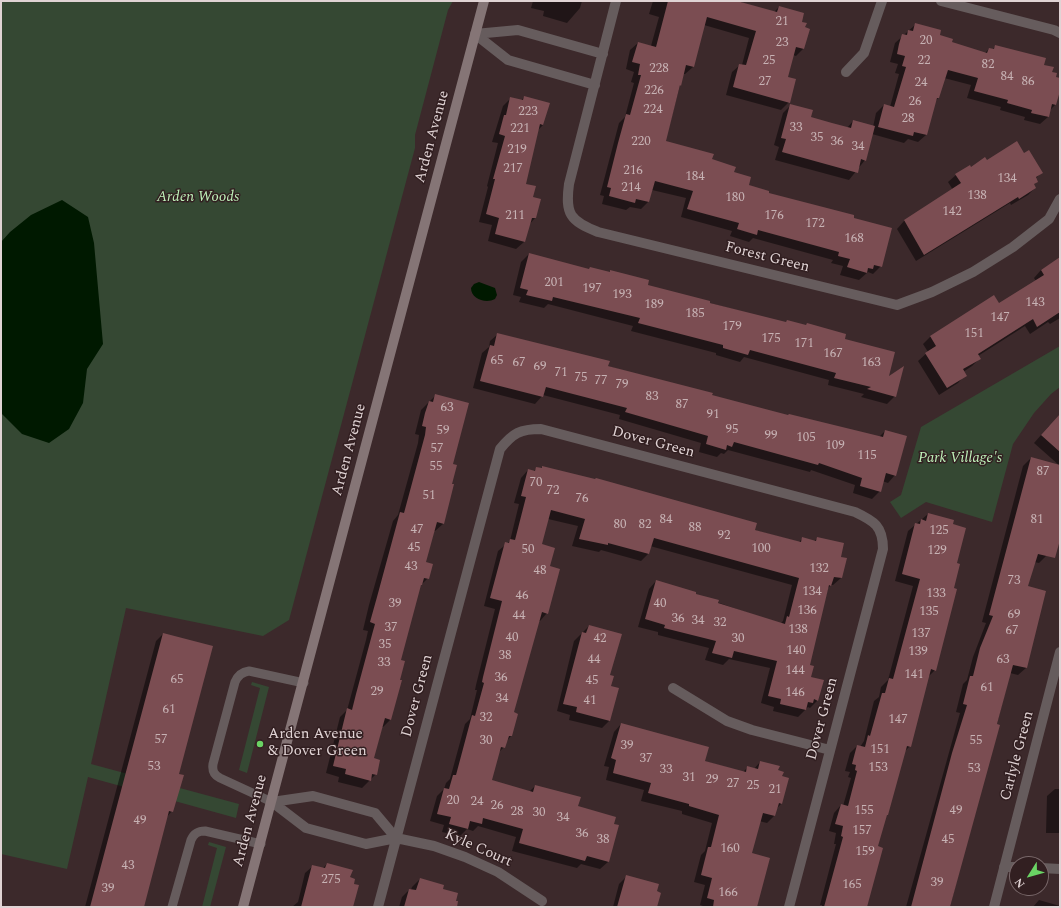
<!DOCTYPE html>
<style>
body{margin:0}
#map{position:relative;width:1061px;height:908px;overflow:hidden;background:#3c292b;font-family:Spectral,serif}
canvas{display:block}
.frame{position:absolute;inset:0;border:2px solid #e0d3d4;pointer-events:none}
.north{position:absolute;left:1009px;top:856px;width:40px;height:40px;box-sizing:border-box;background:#321f21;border:1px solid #786769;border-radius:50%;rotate:233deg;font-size:11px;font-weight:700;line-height:16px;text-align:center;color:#e0d3d4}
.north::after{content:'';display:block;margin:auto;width:14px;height:18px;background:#6ad364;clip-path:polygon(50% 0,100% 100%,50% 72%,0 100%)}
</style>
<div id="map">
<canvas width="1061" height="908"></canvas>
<div class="frame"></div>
<div class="north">N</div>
</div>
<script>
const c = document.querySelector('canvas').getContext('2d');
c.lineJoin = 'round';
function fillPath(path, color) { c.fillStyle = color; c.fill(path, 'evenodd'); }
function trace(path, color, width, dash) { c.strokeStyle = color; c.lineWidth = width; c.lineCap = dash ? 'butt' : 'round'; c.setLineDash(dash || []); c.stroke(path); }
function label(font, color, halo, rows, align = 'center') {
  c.font = font + ' Spectral,serif'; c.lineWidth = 3; c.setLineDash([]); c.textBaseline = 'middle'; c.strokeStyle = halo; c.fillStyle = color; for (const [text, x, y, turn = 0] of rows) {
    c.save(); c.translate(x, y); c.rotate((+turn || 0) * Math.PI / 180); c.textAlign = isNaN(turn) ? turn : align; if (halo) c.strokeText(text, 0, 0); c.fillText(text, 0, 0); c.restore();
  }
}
const green = new Path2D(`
 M 1,1 L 453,1 L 448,10 L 415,135 L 415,148 L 289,620 L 263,636 L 126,608 L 91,764 L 239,804 L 236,818 L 88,777 L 67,869 L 1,854 Z
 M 1060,346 L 1060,387 L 1051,394 L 1034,413 L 1013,444 L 992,522 L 926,502 L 901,518 L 890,502 L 901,495 L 921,427 Z
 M 252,682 L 269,687 L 247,773 L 239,770 L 260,688 L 251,685 Z
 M 209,842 L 226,847 L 210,907 L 202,907 L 217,848 L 208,845 Z`);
const water = new Path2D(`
 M 62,200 L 88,217 L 94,243 L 103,344 L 87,369 L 83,403 L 69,429 L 49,443 L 22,434 L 1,413 L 1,242 L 10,232 L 31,215 Z
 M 479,282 L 495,288 L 497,295 L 495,299 C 486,304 471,299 471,288 L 474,284 Z`);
const shadow = new Path2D(`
 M 533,1 L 582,1 L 580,8 L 567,23 L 543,16 L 544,11 L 531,8 Z
 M 652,1 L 743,1 L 742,3 L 774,12 L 779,7 L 801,22 L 804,28 L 804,48 L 796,56 L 793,55 L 787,78 L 789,102 L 781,110 L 726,95 L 732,72 L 740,65 L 742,65 L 749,38 L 704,25 L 693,67 L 685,74 L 683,74 L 665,142 L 711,160 L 733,173 L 748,185 L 767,193 L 881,266 L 873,274 L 868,272 L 859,280 L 840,275 L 843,266 L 831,263 L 833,260 L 753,238 L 749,242 L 730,236 L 732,231 L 681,217 L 686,198 L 652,190 L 648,202 L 641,209 L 630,207 L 626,210 L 602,204 L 604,196 L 600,195 L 619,123 L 625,117 L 634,83 L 631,82 L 634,72 L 626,69 L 630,50 L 638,43 L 651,46 L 659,17 L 649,14 L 653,1 Z
 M 915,25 L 950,43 L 985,53 L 989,49 L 992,50 L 996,46 L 1043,65 L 1051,73 L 1055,78 L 1060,79 L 1060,87 L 1055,105 L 1049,111 L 1048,117 L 1040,124 L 1024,120 L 1025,117 L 1000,110 L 1001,107 L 967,98 L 971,85 L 944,78 L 938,98 L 935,102 L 926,135 L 918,142 L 908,139 L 904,143 L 872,134 L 865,160 L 849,180 L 775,160 L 779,147 L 774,145 L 783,113 L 791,105 L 810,118 L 847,128 L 853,121 L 873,127 L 876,113 L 884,105 L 890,107 L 899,74 L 895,73 L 898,64 L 890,62 L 895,43 Z
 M 524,97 L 543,125 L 538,130 L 525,184 L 532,198 L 535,218 L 529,225 L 524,242 L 516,249 L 488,241 L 492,225 L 479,222 L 488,187 L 487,186 L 498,143 L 492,142 L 503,106 L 511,98 L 521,101 Z
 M 1024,154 L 1041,173 L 1035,179 L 1033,185 L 1035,188 L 1028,195 L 1011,205 L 1010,203 L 916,261 L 897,229 L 904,221 L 953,190 L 948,182 L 956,175 L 986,161 Z
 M 529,254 L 589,270 L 609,273 L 611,271 L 646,286 L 785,323 L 787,321 L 805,326 L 807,324 L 843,339 L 887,378 L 895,396 L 887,404 L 861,397 L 864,394 L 828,385 L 829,380 L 744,357 L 740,362 L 716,355 L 716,353 L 631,331 L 633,326 L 548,304 L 544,308 L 519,302 L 521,297 L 513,295 L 521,262 Z
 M 1057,260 L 1060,264 L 1060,318 L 1050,324 L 1048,322 L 1030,334 L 1025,326 L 978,356 L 979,359 L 972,366 L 963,372 L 965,375 L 958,383 L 939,395 L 918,361 L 928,352 L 923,344 L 930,337 L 994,296 L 999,304 L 1036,281 L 1034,278 L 1041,270 Z
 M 498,334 L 711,396 L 788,416 L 879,437 L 885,431 L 895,475 L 888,483 L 882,481 L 880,491 L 872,499 L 853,493 L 855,485 L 811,470 L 810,472 L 728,450 L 724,454 L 721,453 L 717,457 L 699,452 L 701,443 L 619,419 L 620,415 L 543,395 L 535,404 L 473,388 L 482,353 L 489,347 L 490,341 Z
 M 436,395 L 451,464 L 443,524 L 435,531 L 434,531 L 425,563 L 428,578 L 419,587 L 399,660 L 390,720 L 383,727 L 382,727 L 373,759 L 376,774 L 362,788 L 338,782 L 339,777 L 326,773 L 340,717 L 347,710 L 349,703 L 366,640 L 368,631 L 363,630 L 369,605 L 393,521 L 398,515 L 418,443 L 419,435 L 415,434 L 421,410 Z
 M 1060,422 L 1060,518 L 1046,556 L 1039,563 L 1034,562 L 1027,587 L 1026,668 L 1018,675 L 1010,673 L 950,907 L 906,907 L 960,713 L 956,712 L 963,684 L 967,680 L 973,657 L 986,623 L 982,622 L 1023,466 L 1031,458 L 1060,466 L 1034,443 L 1049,426 Z
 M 542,467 L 754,530 L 799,542 L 803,538 L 814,541 L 818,538 L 839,557 L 845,559 L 841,578 L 833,585 L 831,585 L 828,588 L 808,666 L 810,678 L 818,700 L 810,708 L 808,707 L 798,717 L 773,711 L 774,707 L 761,703 L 770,668 L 729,659 L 723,665 L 705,660 L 709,648 L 658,635 L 658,632 L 638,627 L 649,589 L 656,581 L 780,624 L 783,621 L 792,585 L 650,546 L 648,554 L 641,561 L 601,550 L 599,552 L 572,546 L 578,526 L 548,519 L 540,545 L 549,566 L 547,613 L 540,621 L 538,621 L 513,713 L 511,736 L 506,742 L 504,747 L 498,753 L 490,781 L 529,792 L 535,786 L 577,807 L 608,862 L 600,869 L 581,864 L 577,868 L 512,851 L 516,837 L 478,826 L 473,831 L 467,829 L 460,836 L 442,832 L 444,825 L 430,821 L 437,796 L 444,789 L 446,783 L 450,779 L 465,724 L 470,719 L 477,690 L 475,690 L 476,685 L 495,609 L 484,606 L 498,551 L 510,541 L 519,504 L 514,503 L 521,478 L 528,470 L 533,472 L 537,468 L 541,469 Z
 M 928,514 L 956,564 L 935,670 L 928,677 L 910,746 L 904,752 L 885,817 L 877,847 L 866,907 L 822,907 L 822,905 L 820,905 L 836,844 L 834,844 L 836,833 L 829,831 L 834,813 L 841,805 L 843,806 L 851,778 L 848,777 L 850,772 L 845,771 L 850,753 L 857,746 L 860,747 L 864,741 L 874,701 L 879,697 L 881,687 L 888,680 L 913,586 L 895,581 L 908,531 Z
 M 589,626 L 610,687 L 609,721 L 602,728 L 569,720 L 570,715 L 557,711 L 574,641 Z
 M 163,634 L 178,774 L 172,811 L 166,818 L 143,907 L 85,907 L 156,641 Z
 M 621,724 L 704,761 L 743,772 L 748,767 L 754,769 L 760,762 L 777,771 L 781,777 L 782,803 L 776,809 L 774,816 L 767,823 L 759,821 L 751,854 L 742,907 L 706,907 L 700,905 L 705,885 L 694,882 L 701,855 L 705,851 L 712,823 L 682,814 L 682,811 L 641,801 L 644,790 L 606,780 L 609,767 L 604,766 L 614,732 Z
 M 1055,789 L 1060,789 L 1060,833 L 1046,833 L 1047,796 Z
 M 327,864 L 349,878 L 350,907 L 292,907 L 298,902 L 305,873 L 313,866 L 323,868 Z
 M 627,876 L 649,907 L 613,907 L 619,884 Z
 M 420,879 L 442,890 L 453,907 L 399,907 L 402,897 L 409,890 L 411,890 L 412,887 Z
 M 1039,900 L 1060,906 L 1060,907 L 1033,907 Z`);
const building = new Path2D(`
 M 668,1 L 737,1 L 777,12 L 779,6 L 804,13 L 802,22 L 807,23 L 805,27 L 810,29 L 804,49 L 796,47 L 788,77 L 796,79 L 790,103 L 733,87 L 739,64 L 746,65 L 756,31 L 707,17 L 694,67 L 686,65 L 681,86 L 680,85 L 666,141 L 714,154 L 712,159 L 736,167 L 734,172 L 751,177 L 749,185 L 769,191 L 769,193 L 854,215 L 854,218 L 892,228 L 882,267 L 874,265 L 873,269 L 868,268 L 867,273 L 847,267 L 850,259 L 838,256 L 839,252 L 758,230 L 757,235 L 737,229 L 739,223 L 687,209 L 693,191 L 655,181 L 649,202 L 636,199 L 635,203 L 609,196 L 611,188 L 607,187 L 618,143 L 626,114 L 630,115 L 641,75 L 638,75 L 640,64 L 632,62 L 638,42 L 656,47 Z
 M 915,23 L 941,30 L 940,35 L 953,39 L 952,42 L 987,53 L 989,48 L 994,49 L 995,45 L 1046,58 L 1044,65 L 1054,67 L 1052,72 L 1057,73 L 1056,77 L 1060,78 L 1060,91 L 1056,105 L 1052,104 L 1049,117 L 1031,113 L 1032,110 L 1007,103 L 1008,100 L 974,91 L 978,78 L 948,70 L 939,98 L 937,98 L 927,135 L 914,132 L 913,136 L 878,127 L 884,104 L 894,107 L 906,67 L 902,66 L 905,56 L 897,54 L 899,44 L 902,34 L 907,35 L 908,30 L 913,31 Z
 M 524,96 L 550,103 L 543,125 L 540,124 L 526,184 L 536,186 L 533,197 L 541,199 L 536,218 L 532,218 L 525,242 L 495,234 L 499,218 L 486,214 L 495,179 L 493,179 L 505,136 L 499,134 L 504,115 L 506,115 L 510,97 L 523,100 Z
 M 790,104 L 813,110 L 811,117 L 832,123 L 851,128 L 853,120 L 875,126 L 866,161 L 861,159 L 858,173 L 782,152 L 786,139 L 781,138 Z
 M 1017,141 L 1024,153 L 1029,150 L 1043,173 L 1036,177 L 1038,182 L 1034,184 L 1036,188 L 1019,199 L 1018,197 L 924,255 L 904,220 L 961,183 L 955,174 L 970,165 L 971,167 L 985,157 L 987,160 Z
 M 529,253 L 589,269 L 590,267 L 610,272 L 610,270 L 649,280 L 648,285 L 710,301 L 710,303 L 786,322 L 787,320 L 806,325 L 807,323 L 846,334 L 845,339 L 895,352 L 889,376 L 904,366 L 896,397 L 867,389 L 871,387 L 834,378 L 836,373 L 750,350 L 748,355 L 723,348 L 723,345 L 638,323 L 640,318 L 553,297 L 552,301 L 526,295 L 528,290 L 520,288 Z
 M 1060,257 L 1060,312 L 1037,327 L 1033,319 L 978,354 L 981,359 L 963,369 L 967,376 L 947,388 L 925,353 L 936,346 L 930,336 L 994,295 L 999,303 L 1044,275 L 1041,270 Z
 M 497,333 L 610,361 L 608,366 L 713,393 L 712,395 L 788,415 L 789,414 L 883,437 L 885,430 L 907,436 L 896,476 L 886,473 L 881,492 L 860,486 L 862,478 L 819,463 L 818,465 L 734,442 L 732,447 L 727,445 L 726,450 L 706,444 L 708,436 L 625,412 L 627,408 L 546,387 L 543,397 L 480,381 L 490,345 L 494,346 Z
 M 435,394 L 469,403 L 453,464 L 457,465 L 452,484 L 454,484 L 444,524 L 437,522 L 426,562 L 433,564 L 429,579 L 424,578 L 422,585 L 421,585 L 401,660 L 405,661 L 400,680 L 402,680 L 391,720 L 385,718 L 374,758 L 380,760 L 377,775 L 372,774 L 371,781 L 345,774 L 346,769 L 333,766 L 347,708 L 352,710 L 356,694 L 373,631 L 375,624 L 370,622 L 377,597 L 400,512 L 404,513 L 425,435 L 426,427 L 422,426 L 425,413 L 429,401 L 433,402 Z
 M 1060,414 L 1060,452 L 1041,435 Z
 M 1031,457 L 1060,465 L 1060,540 L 1055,558 L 1038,554 L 1028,586 L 1046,591 L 1027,668 L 1013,665 L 997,724 L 1000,725 L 950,907 L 911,907 L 952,753 L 967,705 L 963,704 L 970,676 L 973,676 L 980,648 L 993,616 L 989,615 Z
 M 542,466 L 595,479 L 596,478 L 757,523 L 755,530 L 801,542 L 802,537 L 816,541 L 817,537 L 844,543 L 841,557 L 847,558 L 842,578 L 834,577 L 831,586 L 829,585 L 810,665 L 814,666 L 811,677 L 824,680 L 818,701 L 814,699 L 813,703 L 808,702 L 806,710 L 780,704 L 781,699 L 768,696 L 777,661 L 734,651 L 732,658 L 712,653 L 716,641 L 664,628 L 665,625 L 645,619 L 656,580 L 696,592 L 696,594 L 719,600 L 718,603 L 785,624 L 787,616 L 789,617 L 799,578 L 654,538 L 649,554 L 608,543 L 608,545 L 579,539 L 585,519 L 551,510 L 542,544 L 555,548 L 550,566 L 560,569 L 548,614 L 542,612 L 514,712 L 518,714 L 512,736 L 509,736 L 505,748 L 501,747 L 492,780 L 533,792 L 535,785 L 581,797 L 578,806 L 616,817 L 614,824 L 619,825 L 609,862 L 587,856 L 585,861 L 519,843 L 523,829 L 483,818 L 482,824 L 470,821 L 468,829 L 449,824 L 451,817 L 437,814 L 444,788 L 449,789 L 453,775 L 456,775 L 472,715 L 475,716 L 484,683 L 482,682 L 483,677 L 502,601 L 490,598 L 505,542 L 509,543 L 510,539 L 515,540 L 526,497 L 521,496 L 528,469 L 535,471 L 536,467 L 542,468 Z
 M 928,513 L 954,520 L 953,524 L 966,528 L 957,563 L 960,564 L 954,588 L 957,589 L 936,671 L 931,669 L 911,747 L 907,746 L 888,815 L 887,815 L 878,846 L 883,848 L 867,907 L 824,907 L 843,837 L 841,836 L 843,826 L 835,824 L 841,804 L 848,806 L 857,771 L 855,770 L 856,765 L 852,764 L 857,745 L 865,747 L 868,735 L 870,736 L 882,693 L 885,693 L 889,678 L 893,679 L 920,579 L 902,574 L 915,523 L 920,524 L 921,519 L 926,521 Z
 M 589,625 L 622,634 L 610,675 L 614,676 L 611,686 L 619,688 L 610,721 L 576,712 L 577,707 L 563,704 L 582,632 L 586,633 Z
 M 163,633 L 213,646 L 179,774 L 184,775 L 173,812 L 169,811 L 144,907 L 90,907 Z
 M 621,723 L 709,747 L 705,761 L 746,772 L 747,766 L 758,769 L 760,761 L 780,766 L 778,770 L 784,772 L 782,776 L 789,778 L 782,804 L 779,803 L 775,816 L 763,813 L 752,853 L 770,858 L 757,907 L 713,907 L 714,900 L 707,898 L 712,878 L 701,875 L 708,847 L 711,847 L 719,815 L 689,806 L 689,804 L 648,793 L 651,783 L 613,773 L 616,760 L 611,758 Z
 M 327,863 L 353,870 L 350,877 L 355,879 L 354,884 L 359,885 L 353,907 L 301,907 L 312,865 L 325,868 Z
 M 626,875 L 659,884 L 657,891 L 661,893 L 657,907 L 617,907 Z
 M 420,878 L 444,885 L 443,889 L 458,893 L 456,901 L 458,901 L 457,907 L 404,907 L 409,889 L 416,890 Z`);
const lane = new Path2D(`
 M 272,802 L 220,778 C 214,775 212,771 213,764 L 235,682 C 238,675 242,672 249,671 L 304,683
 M 172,907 L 191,840 C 194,833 198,831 205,831 L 261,844`);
const street = new Path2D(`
 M 616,1 L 569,184 C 565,214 570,221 598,232 L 897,305 L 932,292 L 973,272 L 1013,247 L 1049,219 L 1060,199
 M 941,1 L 1054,30 L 1060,33
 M 475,34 L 508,60 L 595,85
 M 475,34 L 518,30 L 603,54
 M 846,72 L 864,53 L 882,1
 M 673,688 L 727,721 L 752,730 L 830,750
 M 272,802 L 306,828 L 366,844 L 396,838 L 434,846 L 465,857 L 498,872 L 542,901
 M 272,802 L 313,796 L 375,813 L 396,838
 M 1004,867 L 1017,867
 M 1041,868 L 1060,869
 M 378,907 L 500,449 C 513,433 520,429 541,429 L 855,512 C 874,521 883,526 883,549 L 789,907
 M 994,907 L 1060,652`);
const secondary = new Path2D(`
 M 243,907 L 484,1`);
const markers = [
 [260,744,4,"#6ad364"]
];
const numberNames = [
 ["21",782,22],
 ["20",926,41],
 ["23",782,43],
 ["25",769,61],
 ["22",924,61],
 ["82",988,65],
 ["228",659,69],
 ["84",1007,77],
 ["27",765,82],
 ["86",1028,82],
 ["24",921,83],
 ["226",654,91],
 ["26",915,102],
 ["224",653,110],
 ["223",528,112],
 ["28",908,119],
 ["33",796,128],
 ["221",520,129],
 ["35",817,138],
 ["220",641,142],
 ["36",837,142],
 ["34",858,147],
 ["219",517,150],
 ["217",513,169],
 ["216",633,171],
 ["184",695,177],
 ["134",1007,179],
 ["214",631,188],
 ["138",977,196],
 ["180",735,198],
 ["142",952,212],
 ["211",515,216],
 ["176",774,216],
 ["172",815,224],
 ["168",854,239],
 ["201",554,283],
 ["197",592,289],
 ["193",622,295],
 ["143",1035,303],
 ["189",654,305],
 ["185",695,314],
 ["147",1000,318],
 ["179",732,327],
 ["151",974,334],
 ["175",771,339],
 ["171",804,344],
 ["167",833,354],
 ["65",497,361],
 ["67",519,363],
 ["163",871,363],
 ["69",540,367],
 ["71",561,373],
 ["75",581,378],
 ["77",601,381],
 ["79",622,385],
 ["83",652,397],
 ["87",682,405],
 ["63",447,408],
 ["91",713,415],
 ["95",732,430],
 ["59",443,431],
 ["99",771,436],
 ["105",806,438],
 ["109",835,446],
 ["57",437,449],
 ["115",867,456],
 ["55",436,467],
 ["87",1043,472],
 ["70",536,483],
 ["72",553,491],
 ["51",429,496],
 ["76",582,499],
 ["84",666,520],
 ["81",1037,520],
 ["80",620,525],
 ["82",645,525],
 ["88",695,528],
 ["47",417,530],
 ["125",939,531],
 ["92",724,536],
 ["45",414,548],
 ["100",761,549],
 ["50",528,550],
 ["129",937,551],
 ["43",411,567],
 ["132",819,569],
 ["48",540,571],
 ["73",1014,581],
 ["134",812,592],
 ["133",936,594],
 ["46",522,596],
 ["39",395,604],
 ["40",660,604],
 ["136",807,611],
 ["135",929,612],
 ["69",1014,615],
 ["44",519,616],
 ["36",678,619],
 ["34",698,621],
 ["32",720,623],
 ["37",391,628],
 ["138",798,630],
 ["67",1012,631],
 ["137",921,634],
 ["40",512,638],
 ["42",600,639],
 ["30",738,639],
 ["35",385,645],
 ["140",796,651],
 ["139",918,652],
 ["38",505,656],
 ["44",594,660],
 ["63",1003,660],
 ["33",384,663],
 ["144",795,671],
 ["141",914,675],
 ["36",501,678],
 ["65",177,680],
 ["45",592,681],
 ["61",987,688],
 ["29",377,692],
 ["146",795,693],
 ["34",502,699],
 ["41",590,701],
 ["61",169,710],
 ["32",486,718],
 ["147",898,720],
 ["57",161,740],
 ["30",486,741],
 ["55",976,741],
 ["39",627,746],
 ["151",880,750],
 ["37",646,759],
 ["53",154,767],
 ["153",878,768],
 ["53",974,769],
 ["33",666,770],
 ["31",689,778],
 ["29",712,780],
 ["27",733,784],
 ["25",753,786],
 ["21",775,790],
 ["20",453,801],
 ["24",477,802],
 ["26",497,806],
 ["155",864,811],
 ["49",956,811],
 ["28",517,812],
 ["30",539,813],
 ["34",563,818],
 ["49",140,821],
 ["157",862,831],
 ["36",582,834],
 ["38",603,840],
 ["45",948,840],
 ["160",730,849],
 ["159",865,852],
 ["43",128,866],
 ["275",331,880],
 ["39",937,883],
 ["165",852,885],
 ["39",108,889],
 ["166",728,893]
];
const streetNames = [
 ["Arden Avenue",433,137,-75],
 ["Forest Green",767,258,14],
 ["Dover Green",653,443,15],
 ["Arden Avenue",350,450,-75],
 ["Dover Green",418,696,-75],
 ["Dover Green",823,719,-75],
 ["Carlyle Green",1018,756,-75],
 ["Arden Avenue",251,821,-75],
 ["Kyle Court",478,849,24]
];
const parkNames = [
 ["Arden Woods",198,198],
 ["Park Village's",960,459]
];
const poiNames = [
 ["Arden Avenue",268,735],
 ["& Dover Green",268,752]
];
fillPath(green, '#354833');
fillPath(water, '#001900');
fillPath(shadow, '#0007');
fillPath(building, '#7b4d52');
trace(lane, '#665c5d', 9);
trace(street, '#665c5d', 10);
trace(secondary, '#857576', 10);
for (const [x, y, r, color] of markers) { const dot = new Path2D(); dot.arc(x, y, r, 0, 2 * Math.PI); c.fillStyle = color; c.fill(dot); trace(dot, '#321f21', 1.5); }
label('13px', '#c7b2b4', null, numberNames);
label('15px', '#e0d3d4', '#321f21', streetNames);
label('italic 15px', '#bef1b9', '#321f21', parkNames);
label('15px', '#e0d3d4', '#321f21', poiNames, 'left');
</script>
